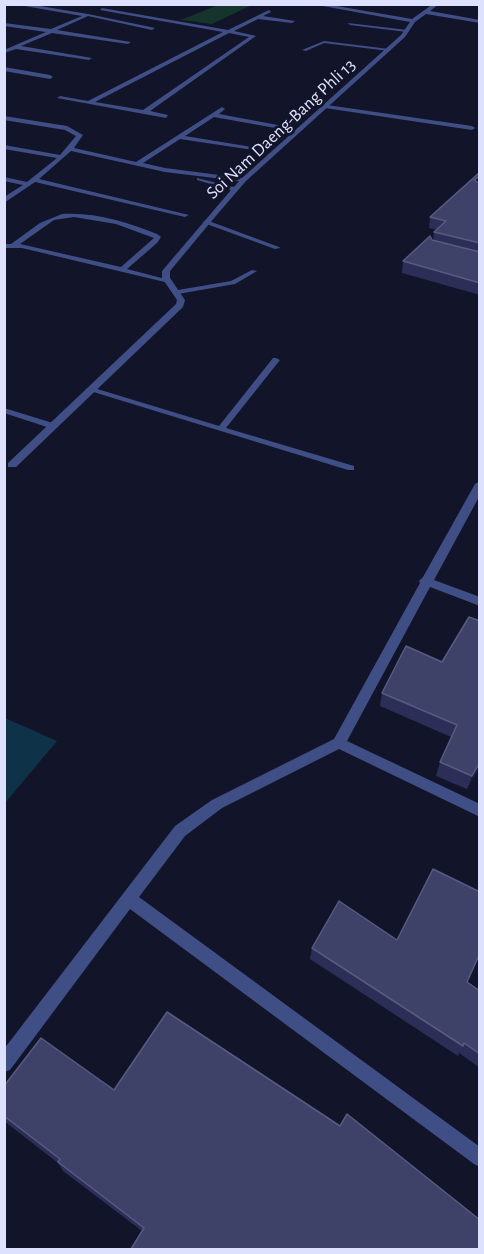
<!DOCTYPE html>
<style>
body{margin:0}
#map{position:relative;width:484px;height:1254px;overflow:hidden;background:#12142a;font-family:"Alegreya Sans",sans-serif}
canvas{display:block}
.frame{position:absolute;inset:0;border:6px solid #dde1fd;pointer-events:none}
</style>
<div id="map">
<canvas width="484" height="1254"></canvas>
<div class="frame"></div>
</div>
<script>
const c = document.querySelector('canvas').getContext('2d');
c.lineJoin = 'round';
function fillPath(path, color) { c.fillStyle = color; c.fill(path, 'evenodd'); }
function trace(path, color, width, dash) { c.strokeStyle = color; c.lineWidth = width; c.lineCap = dash ? 'butt' : 'round'; c.setLineDash(dash || []); c.stroke(path); }
function label(font, color, halo, rows, align = 'center') {
  c.font = font + ' "Alegreya Sans",sans-serif'; c.lineWidth = 6; c.setLineDash([]); c.textBaseline = 'middle'; c.strokeStyle = halo; c.fillStyle = color; for (const [text, x, y, turn = 0] of rows) {
    c.save(); c.translate(x, y); c.rotate((+turn || 0) * Math.PI / 180); c.textAlign = isNaN(turn) ? turn : align; if (halo) c.strokeText(text, 0, 0); c.fillText(text, 0, 0); c.restore();
  }
}
const green = new Path2D(`
 M 218,5 L 252,5 L 212,24 L 181,20 Z`);
const water = new Path2D(`
 M 5,718 L 57,741 L 5,803 Z`);
const lane = new Path2D(`
 M 348,23 L 407,30 L 409,31 L 407,32 L 350,25 Z
 M 324,41 L 389,49 L 391,50 L 389,51 L 324,43 L 306,51 L 302,50 Z
 M 327,105 L 472,126 L 475,128 L 472,130 L 325,108 Z
 M 62,214 C 95,212 127,222 157,234 L 161,237 L 157,243 L 127,269 L 173,281 L 169,283 L 22,248 L 4,248 L 4,244 L 11,244 L 40,223 ZM 74,217 L 116,224 L 154,238 L 121,267 L 20,244 L 54,220 Z
 M 206,220 L 279,247 L 280,248 L 275,249 L 204,223 L 203,222 Z
 M 252,270 L 257,271 L 235,284 L 178,294 L 174,292 L 178,290 L 231,281 Z
 M 273,358 L 276,358 L 280,360 L 226,428 L 354,466 L 354,470 L 348,470 L 87,390 L 91,388 L 94,388 L 219,426 Z
 M 4,408 L 56,424 L 57,426 L 53,429 L 50,428 L 4,413 Z`);
const street = new Path2D(`
 M 13,4 L 28,4 L 88,14 L 155,28 L 152,30 L 88,16 L 57,30 L 131,42 L 128,44 L 52,33 L 21,46 L 92,58 L 89,60 L 16,49 L 4,53 L 4,50 L 46,32 L 4,26 L 4,23 L 51,29 L 82,16 Z
 M 312,4 L 325,4 L 412,19 L 433,4 L 439,4 L 430,11 L 480,20 L 480,23 L 426,14 L 415,22 L 405,37 L 246,181 L 209,224 L 170,271 L 170,278 L 185,300 L 183,307 L 16,467 L 8,467 L 8,463 L 176,304 L 177,300 L 162,278 L 162,271 L 231,190 L 197,180 L 197,178 L 234,187 L 239,181 L 165,172 L 71,151 L 39,179 L 189,215 L 185,217 L 35,182 L 4,203 L 4,197 L 23,185 L 4,181 L 4,177 L 27,182 L 57,158 L 4,149 L 4,145 L 60,155 L 76,136 L 65,130 L 4,120 L 4,116 L 67,126 L 83,135 L 74,148 L 136,162 L 222,107 L 225,109 L 219,114 L 283,126 L 283,128 L 281,129 L 214,117 L 185,136 L 258,148 L 261,150 L 260,151 L 180,139 L 143,163 L 165,168 L 242,178 L 401,35 L 410,22 Z
 M 102,8 L 228,30 L 269,10 L 271,12 L 263,16 L 295,21 L 292,23 L 258,19 L 234,31 L 256,36 L 150,111 L 168,115 L 166,118 L 57,98 L 60,96 L 88,101 L 223,32 L 100,10 ZM 229,33 L 249,37 L 143,110 L 95,102 Z
 M 4,67 L 50,75 L 53,77 L 50,79 L 4,71 Z
 M 480,481 L 480,495 L 434,580 L 480,597 L 480,606 L 430,587 L 347,741 L 480,804 L 480,817 L 339,749 L 222,808 L 185,836 L 139,897 L 480,1147 L 480,1167 L 474,1164 L 130,909 L 10,1070 L 4,1072 L 4,1049 L 175,826 L 212,800 L 334,739 L 420,583 L 419,581 L 423,577 L 475,484 Z`);
const wall = new Path2D(`
 M 480,172 L 480,295 L 402,273 L 403,261 L 433,241 L 434,232 L 437,230 L 429,228 L 430,217 Z
 M 480,621 L 480,767 L 467,789 L 436,776 L 440,762 L 451,737 L 380,706 L 382,693 L 442,662 Z
 M 397,940 L 480,991 L 480,1068 L 459,1053 L 458,1056 L 310,959 L 312,948 Z
 M 4,1086 L 114,1090 L 480,1220 L 142,1231 L 63,1171 L 58,1163 L 4,1121 Z`);
const shadedWall = new Path2D(`
 M 480,176 L 478,186 L 474,180 Z
 M 480,762 L 480,767 L 467,789 L 472,776 Z`);
const building = new Path2D(`
 M 480,172 L 480,176 L 474,180 L 480,184 L 480,243 L 434,232 L 446,221 L 430,217 Z
 M 430,236 L 432,240 L 480,252 L 480,283 L 403,261 Z
 M 469,617 L 480,621 L 480,762 L 472,776 L 440,762 L 457,725 L 382,693 L 406,646 L 442,662 Z
 M 433,869 L 480,892 L 480,953 L 467,982 L 480,991 L 480,1054 L 464,1043 L 463,1046 L 312,948 L 339,901 L 397,940 Z
 M 167,1012 L 340,1126 L 347,1114 L 480,1220 L 480,1250 L 131,1250 L 131,1249 L 144,1228 L 58,1162 L 60,1159 L 4,1116 L 4,1086 L 41,1038 L 114,1090 Z`);
const farStreetnames = [
 ["Soi Nam Daeng-Bang Phli 13",281,129,-43]
];
fillPath(green, '#15342b');
fillPath(water, '#0e3247');
fillPath(lane, '#3f4f86');
fillPath(street, '#3f4f86');
fillPath(wall, '#2c2e57');
fillPath(shadedWall, '#1a1c3d');
fillPath(building, '#3f4268');
trace(building, '#585b80', 1.5);
label('18px', '#dde1fd', '#12142a', farStreetnames);
</script>
